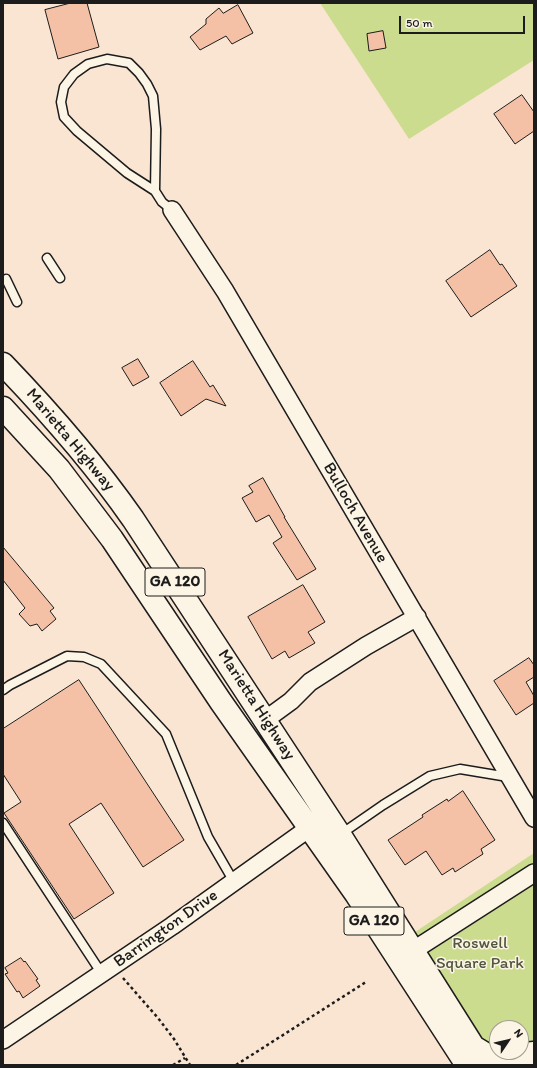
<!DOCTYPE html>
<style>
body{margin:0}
#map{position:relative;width:537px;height:1068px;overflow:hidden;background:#fae5d2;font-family:Itim,sans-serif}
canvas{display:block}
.frame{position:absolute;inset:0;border:4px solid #1c1c1c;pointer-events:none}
.north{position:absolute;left:489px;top:1020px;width:40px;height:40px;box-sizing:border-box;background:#fcf5e5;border:1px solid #a29e95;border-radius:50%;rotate:55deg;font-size:11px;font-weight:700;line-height:16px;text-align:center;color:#1c1c1c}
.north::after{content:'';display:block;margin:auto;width:14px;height:18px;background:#1c1c1c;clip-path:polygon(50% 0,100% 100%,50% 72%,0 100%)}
.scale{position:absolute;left:399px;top:16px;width:126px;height:18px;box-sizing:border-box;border:2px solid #1c1c1c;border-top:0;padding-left:5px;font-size:12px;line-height:14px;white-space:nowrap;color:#1c1c1c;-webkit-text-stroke:3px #fcf5e5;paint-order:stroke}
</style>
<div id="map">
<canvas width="537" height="1068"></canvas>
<div class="frame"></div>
<div class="north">N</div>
<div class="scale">50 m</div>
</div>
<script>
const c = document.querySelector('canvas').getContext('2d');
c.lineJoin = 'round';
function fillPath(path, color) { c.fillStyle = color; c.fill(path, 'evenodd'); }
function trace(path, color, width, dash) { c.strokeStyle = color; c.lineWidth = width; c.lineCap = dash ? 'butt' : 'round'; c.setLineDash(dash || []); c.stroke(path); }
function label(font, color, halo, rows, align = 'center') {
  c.font = font + ' Itim,sans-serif'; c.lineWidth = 3; c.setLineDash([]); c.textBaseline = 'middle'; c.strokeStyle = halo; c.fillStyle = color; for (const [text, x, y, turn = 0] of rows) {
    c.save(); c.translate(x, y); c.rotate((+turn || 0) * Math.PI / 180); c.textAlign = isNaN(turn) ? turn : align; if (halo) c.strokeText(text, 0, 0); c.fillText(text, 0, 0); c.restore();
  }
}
const green = new Path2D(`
 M 320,3 L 534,3 L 534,60 L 409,139 Z
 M 534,853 L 534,1065 L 486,1065 L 406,938 ZM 497,1028 L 521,1028 L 521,1052 L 497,1052 Z`);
const building = new Path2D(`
 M 71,3 L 87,3 L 99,47 L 58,59 L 45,10 Z
 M 238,5 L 253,33 L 232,44 L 226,36 L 200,50 L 190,37 L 206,24 L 206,19 L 219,8 L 223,13 Z
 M 383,31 L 386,48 L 369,51 L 367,34 Z
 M 522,95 L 534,112 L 534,131 L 515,144 L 494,114 Z
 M 490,250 L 500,265 L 502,264 L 517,286 L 471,317 L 446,281 Z
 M 138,359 L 149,377 L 133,386 L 122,368 Z
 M 193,361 L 210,387 L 213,385 L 226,406 L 206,399 L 181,416 L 160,383 Z
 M 263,478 L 285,517 L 284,517 L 316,569 L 297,580 L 273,543 L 282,537 L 269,515 L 256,522 L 242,498 L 253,492 L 249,486 Z
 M 3,547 L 54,608 L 50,611 L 56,619 L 42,631 L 37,624 L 30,626 L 19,614 L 25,608 L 3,580 Z
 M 303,585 L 325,622 L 308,632 L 315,643 L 289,658 L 285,651 L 272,659 L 248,617 Z
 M 529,658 L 534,665 L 534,677 L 526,682 L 534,696 L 534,703 L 516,715 L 494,681 Z
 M 79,680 L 184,840 L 143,867 L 101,803 L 69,824 L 114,893 L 74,919 L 4,813 L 21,802 L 3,774 L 3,729 Z
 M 463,791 L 495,840 L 481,849 L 483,854 L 455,872 L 453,868 L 442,875 L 426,851 L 405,865 L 388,840 L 423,817 L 422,815 L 447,799 L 448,801 Z
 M 21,958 L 24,962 L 25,961 L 38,979 L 36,980 L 40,986 L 23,998 L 19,991 L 17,992 L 5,974 L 8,973 L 5,968 Z`);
const path = new Path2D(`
 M 123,978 L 158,1018 L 174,1039 L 190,1065
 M 173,1065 L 185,1058
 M 236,1065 L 366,982`);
const lane = new Path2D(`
 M 155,191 L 127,173 L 77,131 L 64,117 L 61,102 L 64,87 L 74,74 L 88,64 L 107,59 L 129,63 L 139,73 L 147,84 L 153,96 L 156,129 L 155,191 L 162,202 L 172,210
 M 47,258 L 60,278
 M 6,279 L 17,302
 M 3,690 L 10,685 L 67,656 L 84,657 L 101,664 L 166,734 L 208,837 L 234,882
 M 3,823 L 102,974
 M 341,834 L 383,805 L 430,776 L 460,769 L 508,777`);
const street = new Path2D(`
 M 172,210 L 225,291 L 534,818
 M 265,720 L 291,701 L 310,682 L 366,646 L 417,617
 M 414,950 L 534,873
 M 3,1040 L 172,926 L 319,821`);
const highway = new Path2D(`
 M 3,364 C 50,413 94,463 133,519 L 340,835 L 485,1065
 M 3,408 L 59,469 L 112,539 L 221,702 L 356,894 L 463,1059
 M 472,1046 L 487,1055 L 496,1057 L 534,1053`);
const shields = [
 [175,582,60],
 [374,921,60]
];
const shieldNames = [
 ["GA 120",175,582],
 ["GA 120",374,921]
];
const streetNames = [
 ["Marietta Highway",70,440,50],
 ["Bulloch Avenue",355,513,60],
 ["Marietta Highway",256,705,57],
 ["Barrington Drive",166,929,-35]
];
const parkNames = [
 ["Roswell",480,944],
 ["Square Park",480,964]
];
fillPath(green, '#ccdc8f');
fillPath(building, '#f5c1a6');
trace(building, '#1c1c1c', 1);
trace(lane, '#1c1c1c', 11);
trace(street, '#1c1c1c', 20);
trace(highway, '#1c1c1c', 25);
trace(path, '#1c1c1c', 2.5, [3, 3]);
trace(lane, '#fcf5e5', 8);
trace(street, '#fcf5e5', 17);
trace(highway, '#fcf5e5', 22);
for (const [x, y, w] of shields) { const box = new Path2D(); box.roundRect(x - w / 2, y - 14, w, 28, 3); c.fillStyle = '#fcf5e5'; c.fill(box); trace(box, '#1c1c1c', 1); }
label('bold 16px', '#1c1c1c', null, shieldNames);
label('17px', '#1c1c1c', '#fcf5e5', streetNames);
label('17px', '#51563e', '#fcf5e5', parkNames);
</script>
